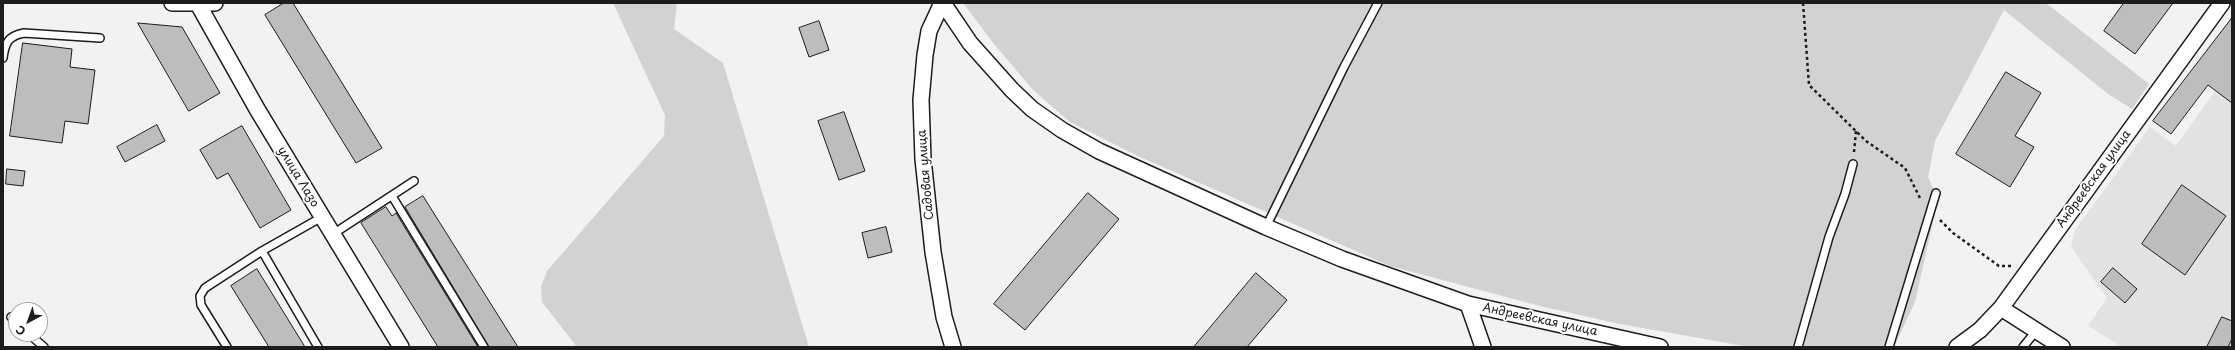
<!DOCTYPE html>
<meta charset="utf-8">
<style>
body{margin:0}
#map{position:relative;width:2235px;height:350px;overflow:hidden;background:#f2f2f2;font-family:"Playpen Sans",sans-serif}
canvas{display:block}
.frame{position:absolute;inset:0;border:4px solid #1c1c1c;pointer-events:none}
.north{position:absolute;left:8px;top:302px;width:40px;height:40px;box-sizing:border-box;background:#fff;border:1px solid #a4a4a4;border-radius:50%;rotate:221deg;font-size:11px;font-weight:700;line-height:16px;text-align:center;color:#1c1c1c}
.north::after{content:'';display:block;margin:auto;width:14px;height:18px;background:#1c1c1c;clip-path:polygon(50% 0,100% 100%,50% 72%,0 100%)}
</style>
<div id="map">
<canvas width="2235" height="350"></canvas>
<div class="frame"></div>
<div class="north">С</div>
</div>
<script>
const c = document.querySelector('canvas').getContext('2d');
c.lineJoin = 'round';
function fillPath(path, color) { c.fillStyle = color; c.fill(path, 'evenodd'); }
function trace(path, color, width, dash) { c.strokeStyle = color; c.lineWidth = width; c.lineCap = dash ? 'butt' : 'round'; c.setLineDash(dash || []); c.stroke(path); }
function label(font, color, halo, rows, align = 'center') {
  c.font = font + ' "Playpen Sans",sans-serif'; c.lineWidth = 4; c.setLineDash([]); c.textBaseline = 'middle'; c.strokeStyle = halo; c.fillStyle = color; for (const [text, x, y, turn = 0] of rows) {
    c.save(); c.translate(x, y); c.rotate((+turn || 0) * Math.PI / 180); c.textAlign = isNaN(turn) ? turn : align; if (halo) c.strokeText(text, 0, 0); c.fillText(text, 0, 0); c.restore();
  }
}
const built = new Path2D(`
 M 2215,91 L 2232,103 L 2232,347 L 2122,347 L 2088,326 L 2107,298 L 2071,247 L 2075,230 L 2150,127 L 2176,146 Z`);
const green = new Path2D(`
 M 613,3 L 677,3 L 674,29 L 723,63 L 809,347 L 577,347 L 542,302 L 541,287 L 547,271 L 664,136 L 665,115 Z
 M 963,3 L 2046,3 L 2149,84 L 2132,109 L 2108,94 L 2004,10 L 1935,141 L 1928,177 L 1938,200 L 1915,302 L 1894,347 L 1749,347 L 1615,323 L 1540,306 L 1390,266 L 1140,157 L 1070,122 L 1033,90 L 994,44 Z`);
const building = new Path2D(`
 M 284,3 L 293,3 L 382,148 L 356,163 L 265,15 Z
 M 2124,3 L 2173,3 L 2135,54 L 2104,31 Z
 M 2232,18 L 2232,103 L 2208,85 L 2171,134 L 2153,121 Z
 M 819,21 L 829,50 L 809,57 L 799,28 Z
 M 138,23 L 182,27 L 220,93 L 189,111 Z
 M 23,43 L 72,49 L 70,67 L 95,70 L 88,124 L 65,121 L 62,143 L 10,136 Z
 M 2006,72 L 2041,93 L 2015,136 L 2034,147 L 2010,187 L 1956,154 Z
 M 844,112 L 865,171 L 839,180 L 818,121 Z
 M 157,125 L 165,141 L 125,162 L 117,147 Z
 M 242,126 L 291,210 L 260,228 L 228,173 L 217,179 L 200,150 Z
 M 7,169 L 25,171 L 23,186 L 6,184 Z
 M 2182,185 L 2226,216 L 2185,275 L 2142,244 Z
 M 1088,193 L 1119,219 L 1025,330 L 994,304 Z
 M 423,196 L 518,347 L 489,347 L 405,207 Z
 M 386,207 L 392,216 L 396,213 L 478,347 L 438,347 L 361,223 Z
 M 886,227 L 892,252 L 868,258 L 862,233 Z
 M 2113,268 L 2137,289 L 2125,303 L 2101,282 Z
 M 257,269 L 305,347 L 269,347 L 231,286 Z
 M 1256,273 L 1287,300 L 1247,347 L 1194,347 Z
 M 2222,317 L 2232,321 L 2232,339 L 2228,347 L 2207,347 Z`);
const path = new Path2D(`
 M 1803,3 L 1809,85 L 1866,141 L 1905,168 L 1921,200
 M 1854,152 L 1856,131
 M 1940,220 L 1953,233 L 1999,266 L 2011,266`);
const service = new Path2D(`
 M 3,58 C 5,43 8,36 24,33 L 100,38
 M 392,196 L 484,347
 M 1266,227 L 1344,67 L 1378,3
 M 333,234 L 414,181
 M 11,317 L 16,322
 M 29,334 L 44,347
 M 227,347 L 201,305 L 200,296 L 205,288 L 262,251
 M 318,347 L 262,251 L 322,217
 M 1798,347 L 1829,237 L 1845,194 L 1853,164
 M 1889,347 L 1936,193
 M 2023,347 L 2036,331`);
const minor = new Path2D(`
 M 172,3 L 215,3
 M 942,3 L 929,31 L 925,55 L 921,100 L 923,159 L 933,252 L 944,317 L 953,347
 M 943,3 L 970,43 L 1012,90 L 1032,109 L 1062,130 L 1099,151 L 1266,227 L 1342,259 L 1468,304 L 1660,347
 M 198,4 L 257,109 L 401,347
 M 1468,304 L 1483,347
 M 2001,308 L 2062,347
 M 1957,347 L 1980,330 L 2001,308 L 2222,3`);
const streetNames = [
 ["Садовая улица",926,175,-95],
 ["улица Лазо",298,177,59],
 ["Андреевская улица",2094,179,-54],
 ["Андреевская улица",1540,320,12]
];
fillPath(built, '#e2e2e2');
fillPath(green, '#d2d2d2');
fillPath(building, '#bdbdbd');
trace(building, '#1c1c1c', 1);
trace(service, '#1c1c1c', 10);
trace(minor, '#1c1c1c', 18);
trace(path, '#1c1c1c', 2.5, [3, 3]);
trace(service, '#fff', 7);
trace(minor, '#fff', 15);
label('12px', '#1c1c1c', '#fff', streetNames);
</script>
